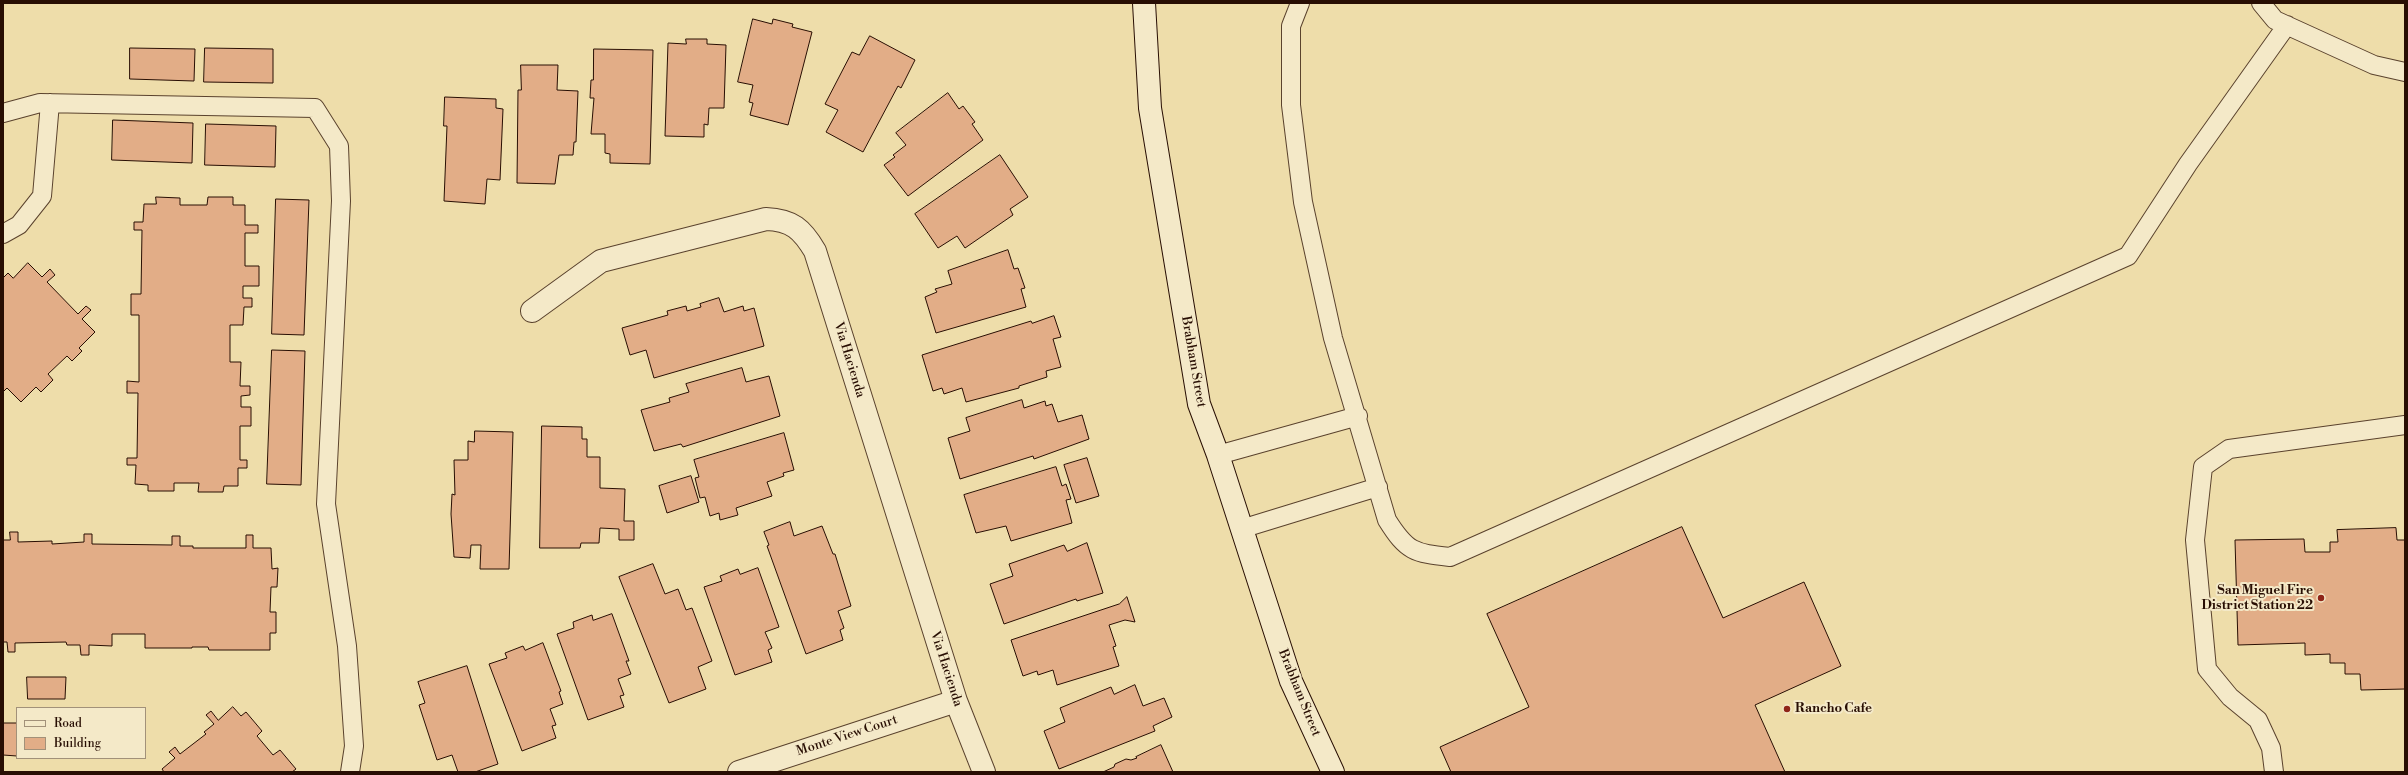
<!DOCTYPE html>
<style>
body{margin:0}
#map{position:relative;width:2408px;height:775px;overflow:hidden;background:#eda;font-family:"Libre Bodoni",serif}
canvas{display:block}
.frame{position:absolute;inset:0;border:4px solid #280e03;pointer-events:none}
.legend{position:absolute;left:16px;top:707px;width:130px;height:52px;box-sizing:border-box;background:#f4e9c8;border:1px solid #a29179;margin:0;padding:5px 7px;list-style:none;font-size:12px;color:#280e03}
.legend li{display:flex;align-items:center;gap:8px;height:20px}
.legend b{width:20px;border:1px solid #a29179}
</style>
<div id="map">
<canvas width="2408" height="775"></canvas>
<div class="frame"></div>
<ul class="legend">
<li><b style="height:5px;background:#f4e9c8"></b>Road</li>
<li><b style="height:11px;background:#e2ad87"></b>Building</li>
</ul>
</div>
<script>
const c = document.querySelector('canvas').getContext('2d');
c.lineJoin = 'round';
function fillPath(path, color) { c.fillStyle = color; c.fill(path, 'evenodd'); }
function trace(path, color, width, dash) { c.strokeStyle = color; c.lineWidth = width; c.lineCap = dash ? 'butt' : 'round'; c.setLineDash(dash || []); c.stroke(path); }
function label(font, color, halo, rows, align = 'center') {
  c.font = font + ' "Libre Bodoni",serif'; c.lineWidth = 4; c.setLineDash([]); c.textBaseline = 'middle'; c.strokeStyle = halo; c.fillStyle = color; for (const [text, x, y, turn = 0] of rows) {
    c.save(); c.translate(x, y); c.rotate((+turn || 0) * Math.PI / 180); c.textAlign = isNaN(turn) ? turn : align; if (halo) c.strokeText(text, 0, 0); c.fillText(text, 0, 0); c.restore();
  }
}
const building = new Path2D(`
 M 753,19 L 772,24 L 773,19 L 793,24 L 792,27 L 812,32 L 788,125 L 750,115 L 753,103 L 749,102 L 753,85 L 738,82 Z
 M 870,36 L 915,60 L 901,88 L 898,86 L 863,152 L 826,132 L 838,110 L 825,104 L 852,52 L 859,55 Z
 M 686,39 L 707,39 L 707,44 L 726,45 L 724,108 L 709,108 L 708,125 L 704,124 L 704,137 L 665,136 L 668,43 L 686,44 Z
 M 130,48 L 195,49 L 194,81 L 130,79 Z
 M 205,48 L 273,49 L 273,83 L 204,82 Z
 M 594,49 L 653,50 L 650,164 L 610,163 L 610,154 L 605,153 L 605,134 L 591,134 L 594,98 L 590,98 L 591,80 L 593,80 Z
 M 521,65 L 558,65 L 557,90 L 578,91 L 576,142 L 574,142 L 573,155 L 559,155 L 555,184 L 517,183 L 518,90 L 521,90 Z
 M 948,93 L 959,109 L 963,106 L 975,122 L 972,124 L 983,140 L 908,196 L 884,165 L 895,157 L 893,155 L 906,145 L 896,133 Z
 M 445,97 L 496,99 L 496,108 L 503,109 L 500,180 L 487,179 L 485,204 L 444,201 L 447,126 L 444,126 Z
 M 113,120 L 193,123 L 192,163 L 112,160 Z
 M 206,124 L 276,126 L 275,167 L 205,165 Z
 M 1000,155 L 1028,197 L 1010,209 L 1013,215 L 965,248 L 957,236 L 938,248 L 915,214 Z
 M 156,197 L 180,198 L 180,205 L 207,205 L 208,197 L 233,197 L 233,205 L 245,205 L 245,225 L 258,225 L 258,233 L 245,233 L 245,266 L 259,266 L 259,286 L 243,286 L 243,298 L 252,298 L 252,307 L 244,307 L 243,325 L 230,325 L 230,362 L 241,362 L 240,386 L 250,386 L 250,395 L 241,396 L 241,407 L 251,407 L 251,426 L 240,426 L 240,460 L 247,460 L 247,468 L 238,468 L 238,486 L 224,486 L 223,492 L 198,492 L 199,483 L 174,483 L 174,491 L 148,491 L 148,485 L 135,484 L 136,465 L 127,465 L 127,458 L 137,458 L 138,393 L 127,393 L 127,381 L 139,382 L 139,315 L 131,315 L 131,294 L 141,294 L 142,230 L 134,230 L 134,222 L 143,222 L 144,204 L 156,204 Z
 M 276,199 L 309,200 L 304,335 L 272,334 Z
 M 1008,250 L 1014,269 L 1018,268 L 1025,288 L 1021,289 L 1026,307 L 936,333 L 925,297 L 937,292 L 935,289 L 952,284 L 948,271 Z
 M 28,263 L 42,277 L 50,269 L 55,275 L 47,282 L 78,314 L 86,306 L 91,310 L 82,319 L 95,332 L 79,348 L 82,351 L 72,361 L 67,356 L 48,374 L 53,380 L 41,392 L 36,387 L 21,402 L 7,388 L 3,392 L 3,278 L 8,273 L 13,278 Z
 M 719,298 L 724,312 L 743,306 L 744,311 L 754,308 L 764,346 L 654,378 L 646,350 L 630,355 L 622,328 L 668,315 L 667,311 L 686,306 L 687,311 L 701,307 L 700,304 Z
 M 1054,316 L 1061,337 L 1053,339 L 1061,367 L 1046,371 L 1047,377 L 1019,386 L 1019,388 L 966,402 L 962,388 L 944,394 L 942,388 L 933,391 L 922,355 L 1031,321 L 1032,323 Z
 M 272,350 L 305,351 L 301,485 L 267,484 Z
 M 742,368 L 746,382 L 769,376 L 780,416 L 683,447 L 681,444 L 654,451 L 641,410 L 670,402 L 669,398 L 689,392 L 686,384 Z
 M 1022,400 L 1024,408 L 1045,401 L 1046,406 L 1052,404 L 1058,422 L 1082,415 L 1089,439 L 1034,459 L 1033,456 L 960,479 L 948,438 L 970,431 L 966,418 Z
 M 542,426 L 582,427 L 582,439 L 587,439 L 587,457 L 600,457 L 600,488 L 625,489 L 624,521 L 634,521 L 634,540 L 619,540 L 619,529 L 600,528 L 599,543 L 581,543 L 580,548 L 540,548 Z
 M 475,431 L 513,432 L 509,569 L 480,569 L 481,545 L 471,545 L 470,558 L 454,557 L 451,514 L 452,494 L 455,495 L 454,460 L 468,460 L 468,441 L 474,442 Z
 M 784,433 L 794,470 L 783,473 L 784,476 L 767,482 L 772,496 L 736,508 L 738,515 L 720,520 L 719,513 L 710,516 L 705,497 L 700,498 L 695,478 L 699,477 L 694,460 Z
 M 1087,458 L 1099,496 L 1076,503 L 1064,465 Z
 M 1056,467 L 1062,486 L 1066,484 L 1071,499 L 1066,500 L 1072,523 L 1011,541 L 1006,526 L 976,533 L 964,495 Z
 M 691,476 L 699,502 L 667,513 L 659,486 Z
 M 790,522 L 794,536 L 822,526 L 833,554 L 835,554 L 851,606 L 838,611 L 844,628 L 840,630 L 843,640 L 806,654 L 767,546 L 769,545 L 764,532 Z
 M 1682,527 L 1723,618 L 1804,582 L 1841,666 L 1755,705 L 1785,772 L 1451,772 L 1440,747 L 1529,707 L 1487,614 Z
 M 2396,528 L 2397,540 L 2405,540 L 2405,689 L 2361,690 L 2360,674 L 2345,674 L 2345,663 L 2330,663 L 2330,654 L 2305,655 L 2305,643 L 2238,645 L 2235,540 L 2304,539 L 2305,552 L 2330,552 L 2330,542 L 2338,542 L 2337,530 Z
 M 10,532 L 18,532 L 18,542 L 52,541 L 52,544 L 84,542 L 84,534 L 92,534 L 92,544 L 172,545 L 172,536 L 180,536 L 180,546 L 193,546 L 193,548 L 246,548 L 246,535 L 253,535 L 253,548 L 271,548 L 272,569 L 278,568 L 277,587 L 271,587 L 270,612 L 276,612 L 276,633 L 270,633 L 270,650 L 209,650 L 208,647 L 192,647 L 192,648 L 145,648 L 145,634 L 112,634 L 112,646 L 89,645 L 89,655 L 81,655 L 80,645 L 67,645 L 66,642 L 15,643 L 15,652 L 8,652 L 7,642 L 3,642 L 3,540 L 10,540 Z
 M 1087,543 L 1103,593 L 1077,601 L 1076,599 L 1004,624 L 990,584 L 1013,576 L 1009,564 L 1064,545 L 1067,551 Z
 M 653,564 L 665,594 L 678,589 L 686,610 L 692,608 L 712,661 L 698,667 L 706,689 L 669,703 L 619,577 Z
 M 758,568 L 779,627 L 765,632 L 772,648 L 768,650 L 772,662 L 735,675 L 704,587 L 722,581 L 720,576 L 738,569 L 740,574 Z
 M 1127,597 L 1135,622 L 1125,620 L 1109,625 L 1116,646 L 1113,647 L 1119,666 L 1057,685 L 1053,670 L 1038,675 L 1037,671 L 1023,676 L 1011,640 L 1119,604 Z
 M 612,614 L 629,661 L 626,661 L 631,674 L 618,679 L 624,695 L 620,696 L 624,707 L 588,720 L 557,634 L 574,628 L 573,622 L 592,615 L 593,620 Z
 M 543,643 L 561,691 L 559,692 L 563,704 L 550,709 L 556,725 L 552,726 L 556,738 L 522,751 L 489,664 L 507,658 L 505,653 L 523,646 L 525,650 Z
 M 467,666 L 498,764 L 475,772 L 458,772 L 452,755 L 437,760 L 419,705 L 425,703 L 418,682 Z
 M 27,677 L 66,677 L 65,699 L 28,699 Z
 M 1135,685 L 1143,706 L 1164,698 L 1172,717 L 1153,726 L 1155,731 L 1059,769 L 1044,731 L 1065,722 L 1060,708 L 1111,687 L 1114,694 Z
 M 233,707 L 241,716 L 246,712 L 262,731 L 257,736 L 273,755 L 280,750 L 296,769 L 292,772 L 164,772 L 162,769 L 175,758 L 169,752 L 175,747 L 180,754 L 206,734 L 204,732 L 214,724 L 206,715 L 211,711 L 218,720 Z
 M 3,723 L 17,723 L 17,756 L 3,755 Z
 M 1161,745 L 1173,772 L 1103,772 L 1114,767 L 1115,764 L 1126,759 L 1131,760 L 1137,758 L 1136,757 Z`);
const service = new Path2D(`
 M 1300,3 L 1291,26 L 1291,105 L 1303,202 L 1333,338 L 1387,520 C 1407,552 1414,553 1450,557 L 2128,256 L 2188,164 L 2287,25
 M 2261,3 L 2275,20 L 2374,65 L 2405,72
 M 3,113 L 40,103 L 315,108 L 339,146 L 341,201 L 326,504 L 347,646 L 354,746 L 350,772
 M 3,234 L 19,225 L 42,196 L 50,103
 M 1218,455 L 1358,416
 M 1241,529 L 1378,487
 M 2274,772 L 2271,748 L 2258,720 L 2230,697 L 2207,669 L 2195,540 L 2203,467 L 2229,449 L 2405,425`);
const minor = new Path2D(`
 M 532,311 L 601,261 L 766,219 C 792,220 802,229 815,251 L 956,701 L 984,772
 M 739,772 L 956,701`);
const secondary = new Path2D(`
 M 1144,3 L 1150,108 L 1199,404 L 1218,455 L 1291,681 L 1333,772`);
const markers = [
 [2321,598,4,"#8f2418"],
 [1787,709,4,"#8f2418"]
];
const streetNames = [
 ["Via Hacienda",849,360,73],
 ["Brabham Street",1193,362,80],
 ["Via Hacienda",946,669,72],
 ["Brabham Street",1299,693,68],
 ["Monte View Court",847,736,-18]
];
const poiNames = [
 ["San Miguel Fire",2313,591],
 ["District Station 22",2313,606],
 ["Rancho Cafe",1795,709,"left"]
];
fillPath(building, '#e2ad87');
trace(building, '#280e03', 1);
trace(service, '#5a422d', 20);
trace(minor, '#5a422d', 24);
trace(secondary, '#280e03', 24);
trace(service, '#f4e9c8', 18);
trace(minor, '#f4e9c8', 22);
trace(secondary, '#f4e9c8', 22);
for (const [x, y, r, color] of markers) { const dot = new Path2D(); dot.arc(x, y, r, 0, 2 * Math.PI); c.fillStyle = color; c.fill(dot); trace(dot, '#f4e9c8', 1.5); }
label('13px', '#280e03', '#f4e9c8', streetNames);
label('bold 13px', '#280e03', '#f4e9c8', poiNames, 'right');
</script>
